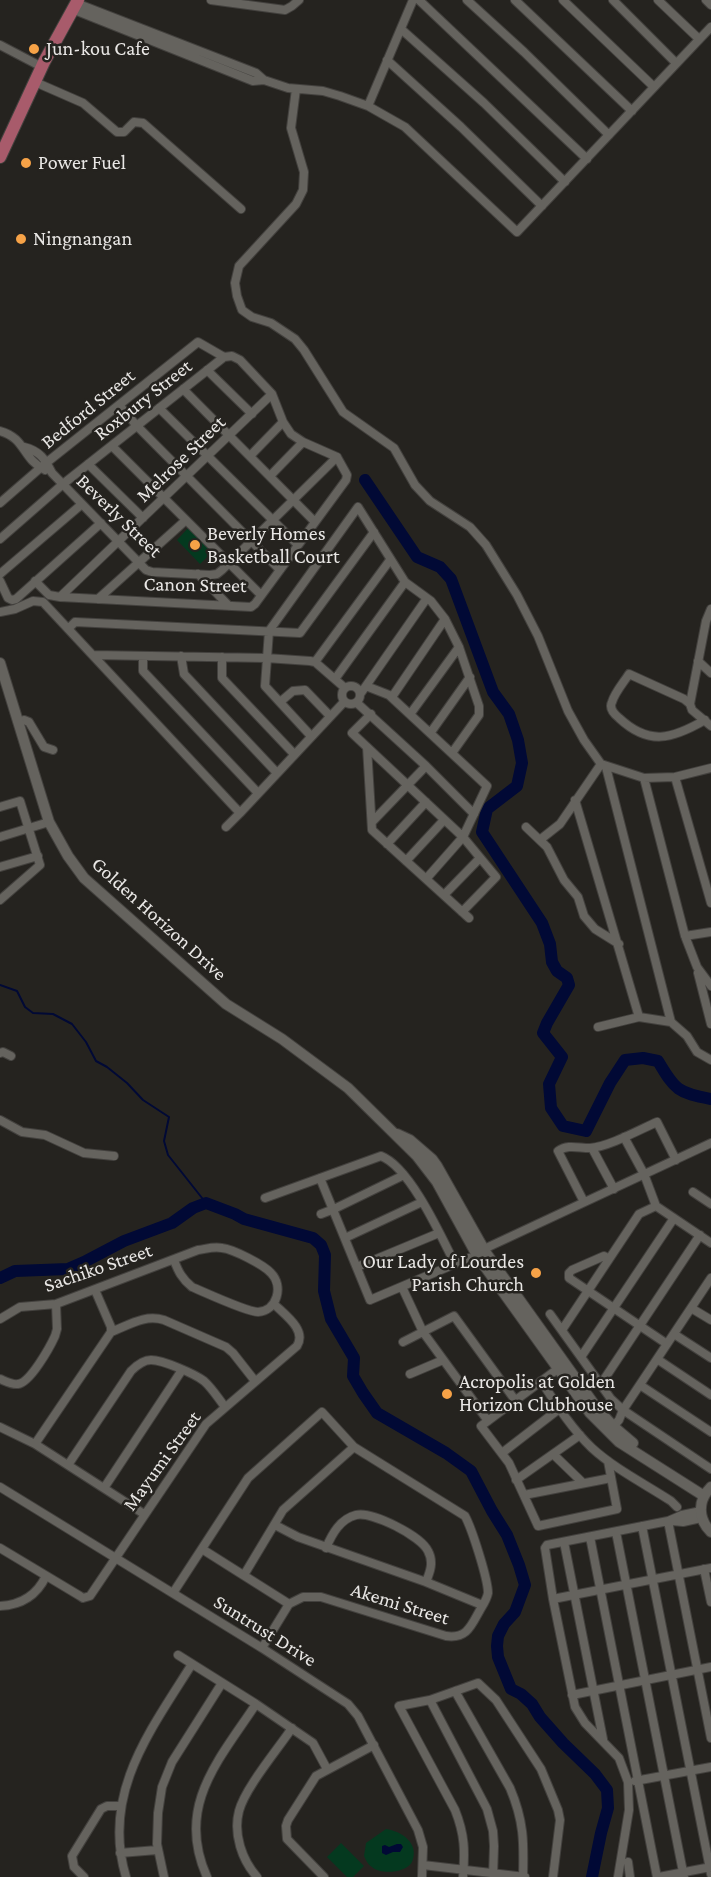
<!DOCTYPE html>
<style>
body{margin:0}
canvas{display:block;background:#25231f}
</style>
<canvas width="711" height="1877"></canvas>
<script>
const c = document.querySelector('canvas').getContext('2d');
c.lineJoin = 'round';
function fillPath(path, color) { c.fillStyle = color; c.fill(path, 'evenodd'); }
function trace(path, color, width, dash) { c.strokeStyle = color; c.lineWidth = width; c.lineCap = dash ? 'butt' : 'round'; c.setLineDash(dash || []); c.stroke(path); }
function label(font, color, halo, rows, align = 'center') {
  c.font = font + ' "Crimson Pro",serif'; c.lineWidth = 5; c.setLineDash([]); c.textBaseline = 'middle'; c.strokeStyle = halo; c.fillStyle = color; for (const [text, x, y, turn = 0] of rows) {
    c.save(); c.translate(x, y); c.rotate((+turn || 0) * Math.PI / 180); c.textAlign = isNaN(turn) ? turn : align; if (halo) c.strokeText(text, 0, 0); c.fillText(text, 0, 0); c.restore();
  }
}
const green = new Path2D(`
 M 189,527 L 213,551 L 200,564 L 177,540 Z
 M 386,1829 C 401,1831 420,1843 412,1862 C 406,1873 381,1875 372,1867 C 368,1865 366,1860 364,1856 L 366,1843 Z
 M 341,1843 L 364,1866 L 353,1877 L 347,1877 L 327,1857 Z`);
const water = new Path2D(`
 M 397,1844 L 401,1844 L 403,1847 L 400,1852 L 393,1852 L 386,1855 L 382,1853 L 382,1846 L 385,1845 L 389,1847 Z`);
const stream = new Path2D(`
 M 0,985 L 17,991 L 25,1007 L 33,1013 L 53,1014 L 72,1024 L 86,1042 L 96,1061 L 107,1067 L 127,1083 L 143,1100 L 169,1117 L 164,1141 L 168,1155 L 206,1203`);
const river = new Path2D(`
 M 365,480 L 417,557 L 440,567 L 451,579 L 493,692 L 509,714 L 518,740 L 522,763 L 517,786 L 487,809 L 482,832 L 542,923 L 550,944 L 552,962 L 557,971 L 567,978 L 569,985 L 547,1023 L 543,1033 L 562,1057 L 549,1084 L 551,1108 L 563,1126 L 586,1131 L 610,1083 L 625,1060 L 643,1058 L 658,1061 C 675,1090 678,1093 711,1099
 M 0,1278 L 15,1271 L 68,1269 L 84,1262 L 124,1241 L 172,1223 L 193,1208 L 206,1203 L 235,1214 L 244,1219 L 313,1238 L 321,1245 L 325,1255 L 324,1291 L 331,1319 L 354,1358 L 353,1376 L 363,1393 L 377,1413 L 446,1453 L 471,1471 L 492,1511 L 507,1535 L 519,1565 L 525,1585 L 515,1612 L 504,1624 L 498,1636 L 497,1646 L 498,1657 L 511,1689 L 521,1694 L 532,1704 L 540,1717 L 563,1743 L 595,1774 L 607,1790 L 608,1808 L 601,1833 L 592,1877`);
const minor = new Path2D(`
 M 211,0 L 285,10 L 292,6 L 299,0
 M 419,0 L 587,159
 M 467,0 L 524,52 L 609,135
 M 515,0 L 632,111
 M 563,0 L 654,87
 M 613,0 L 676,63
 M 658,0 L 699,39
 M 706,0 L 711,5
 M 76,3 L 256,73 L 264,80
 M 72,9 L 253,81 L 264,80 L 288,88 L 323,91 L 340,96 L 368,106 L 405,127 L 517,232 L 711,27
 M 401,29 L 484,103 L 565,182
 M 0,45 L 42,67
 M 387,60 L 461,127 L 542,206
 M 35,82 L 83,103 L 117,132 L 124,132 L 134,122 L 143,123 L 241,209
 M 296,89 L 291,128 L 304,172 L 303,190 L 296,204 L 239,266 L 235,283 L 237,296 L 242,310 L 252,317 L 271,323 L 295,339 L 304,350 L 343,412 L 394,448 L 415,485 L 430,501 L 470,527 L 486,545 L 517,595 L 538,636 L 568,711 L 584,740 L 601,764 L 644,778 L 675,777 L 711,768
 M 368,106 L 413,0
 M 207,370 L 252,414
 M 183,389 L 315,522
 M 119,405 L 137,426 L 280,570
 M 159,408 L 298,545
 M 0,431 C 26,438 22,459 45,470
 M 112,446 L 261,595
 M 24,447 C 40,451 45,459 52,473 L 146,570 L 152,572 L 210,575 L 217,574 L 222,570 L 337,457
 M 250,456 L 283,422
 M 88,464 L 143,518
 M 270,476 L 303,442
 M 0,503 L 46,463 L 198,342 L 224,357 L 232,356 L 240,360 L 272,394 L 283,422 L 291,434 L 303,442 L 337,457
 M 0,539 L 63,484 L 224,357
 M 0,574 L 82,504
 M 198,574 L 229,606
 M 0,581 L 8,598 L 12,600 L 16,599 L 101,523
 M 35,581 L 49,595 L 60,597 L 251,607 L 255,604 L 346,480 L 347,475 L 337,457
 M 60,597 L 272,394
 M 98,599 L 186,520
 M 0,612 L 15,609 L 33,601 L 43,602 L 240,813 L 344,702
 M 68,629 L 75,622 L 300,633 L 374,532
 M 93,655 L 266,658 L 310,661 L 315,662 L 345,688
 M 143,656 L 143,671 L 258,793
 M 181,656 L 184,674 L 277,773
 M 222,657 L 222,678 L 294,754
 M 698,661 L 711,673
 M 315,662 L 390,560
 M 335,679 L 405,582
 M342 695a9 9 0 1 1 18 0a9 9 0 1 1-18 0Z
 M 366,686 L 389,695 L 487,786 L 463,837 L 496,877 L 462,912
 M 361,693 L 427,598
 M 392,697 L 445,619
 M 280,702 L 293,691 L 305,690 L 330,716
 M 357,703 L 426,766 L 474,814
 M 690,704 L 692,710 L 711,726
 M 411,713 L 459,647
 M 371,714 L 352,733 L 463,837 L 426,879
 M 705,720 C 672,739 649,746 619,718 C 614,714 609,708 612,702 C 615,692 624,682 629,674 L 684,699 L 690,704 L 706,621 L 711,609
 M 18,722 L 24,720 L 29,722 L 44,747 L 53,750
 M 431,732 L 470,677
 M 311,736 L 265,686 L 269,631 L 358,507 L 405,582 L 431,601 L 445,619 L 459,647 L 479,706 L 479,715 L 452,753
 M 367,747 L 372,830 L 469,918
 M 606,767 L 671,1022
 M 675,777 L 711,903
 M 644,778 L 685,936 L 697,967 L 711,986
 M 575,800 L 639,1017
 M 0,807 L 20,801 L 40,865 L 0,900
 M 372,822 L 426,766
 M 226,827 L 240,813
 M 526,827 L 547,847 L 564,880 L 578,897 L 584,916 L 595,929 L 619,944
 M 0,837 L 49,822
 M 541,839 L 560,824 L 601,764
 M 387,844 L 426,802
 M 406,861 L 444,820
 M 0,867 L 38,856
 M 444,895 L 480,858
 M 685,936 L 711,932
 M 698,973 L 711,1024
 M 598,1027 L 639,1017 L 671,1022 L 687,1036 L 697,1052 L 711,1060
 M 0,1053 L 3,1052 L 11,1056
 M 0,1120 L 22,1132 L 45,1135 L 84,1153 L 114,1156
 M 624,1137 L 644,1174 L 656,1206
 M 592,1148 L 614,1189
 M 320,1178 L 370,1300 L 469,1258
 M 693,1192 L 711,1204
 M 265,1198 L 381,1156 C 410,1167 441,1236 455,1264
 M 584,1202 L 558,1151 C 568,1144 578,1148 590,1148 C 608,1147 639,1130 657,1122 L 676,1160
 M 321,1214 L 334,1209 L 404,1175
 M 345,1238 L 422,1202
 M 484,1249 L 711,1143
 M 609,1259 L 604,1256 L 572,1270 L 569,1273 L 569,1278 L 667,1344
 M 357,1267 L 439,1233
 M 402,1287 L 423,1332 L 488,1421
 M 691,1308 L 711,1320
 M 550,1314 L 611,1399 L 623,1410 L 711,1469
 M 0,1319 L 20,1307 L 56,1304 L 198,1250 C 206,1249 214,1246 222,1248 C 233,1249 264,1265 271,1273 C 284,1286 277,1311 258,1312 C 247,1312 204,1292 192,1287 C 182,1279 178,1271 174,1260
 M 562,1330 L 639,1214 L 656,1206 L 711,1243
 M 111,1332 C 129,1325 145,1314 164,1320 L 226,1347 L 233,1353 L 255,1381
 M 674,1334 L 711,1358
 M 403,1342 L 454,1316 L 515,1400
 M 581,1357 L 674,1218
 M 657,1359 L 711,1395
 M 563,1365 L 481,1426 L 509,1463 L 538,1526 L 617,1509 L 608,1461
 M 410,1374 L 443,1360
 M 0,1379 C 5,1381 12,1385 18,1384 C 30,1383 50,1347 55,1336 L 57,1329 L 56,1304
 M 541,1381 C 556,1404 572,1429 592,1448 C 615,1469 645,1484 671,1501 L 677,1507
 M 601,1384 L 700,1235
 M 640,1385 L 711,1432
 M 0,1427 L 35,1444 L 144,1514
 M 610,1430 L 619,1420 L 623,1410 L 711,1278
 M 35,1444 L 111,1332 L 111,1327 L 95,1290
 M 502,1453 L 559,1409
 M 553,1454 L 583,1483
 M 68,1465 L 131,1371 C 137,1365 143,1360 151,1360 C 163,1360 195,1374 204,1381 C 212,1388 218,1398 225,1407
 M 516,1480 L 580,1435
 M 0,1487 L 262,1648 L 348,1704 L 358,1716 L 418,1830 L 423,1847 L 422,1877
 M 104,1488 L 182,1370
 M 524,1495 L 611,1478
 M 668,1521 L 711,1738
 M 672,1521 L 683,1522 L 701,1518
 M 275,1525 L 298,1537 L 426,1582 L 482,1605
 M 642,1526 L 711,1874
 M 616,1532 L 684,1877
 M 590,1537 L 657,1877
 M 564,1542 L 603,1739
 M 0,1548 L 80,1596 L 83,1598 L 90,1596 L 206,1424 L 297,1346 C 307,1330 285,1315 274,1304
 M 326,1548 C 332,1534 340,1519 356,1515 C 372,1511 421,1536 428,1551 C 434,1562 430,1572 426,1582
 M 202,1549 L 289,1604
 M 704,1569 L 711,1602
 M 244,1575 L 283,1510 L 354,1447
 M 173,1593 L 248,1478 L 322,1412 L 354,1447 L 465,1516 C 472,1529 488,1579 488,1593 C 487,1599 483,1605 480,1610 C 471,1626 467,1639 446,1636 L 321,1597 L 303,1597 L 289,1604 L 262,1648
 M 553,1599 L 711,1568
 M 0,1606 C 22,1605 37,1595 46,1576
 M 178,1655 L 256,1704 L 313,1743 L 327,1769
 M 455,1691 L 510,1788 C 524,1821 524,1842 523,1877
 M 572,1695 L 711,1667
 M 430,1700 L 487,1809 L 493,1831 L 494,1846 L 493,1877
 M 635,1781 L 711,1767
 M 120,1853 L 157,1850
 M 628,1862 L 630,1877
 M 423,1865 L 525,1877
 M 84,1877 L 74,1867 L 72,1856 L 101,1809 L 107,1806 L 121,1806
 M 126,1877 C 101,1794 150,1731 192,1664
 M 164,1877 L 157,1844 L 158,1813 L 162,1787 L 172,1762 L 222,1683
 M 207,1877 C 175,1806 219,1760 256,1704
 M 257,1877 C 242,1860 233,1834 239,1811 C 245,1788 278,1749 292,1728
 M 324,1877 L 287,1839 L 286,1826 L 288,1820 L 316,1776 L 374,1745
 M 463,1877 C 465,1851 465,1835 455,1810 L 399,1706 L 430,1700 L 478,1683 L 496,1700 L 541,1769 L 558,1810 L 560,1820 L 553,1877
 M 618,1877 L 629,1810 L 628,1782 L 619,1758 L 585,1723 L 575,1707 L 553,1599 L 545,1548 L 547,1545 L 668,1521 L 682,1515 L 701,1511
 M 659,1877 L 711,1867`);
const tertiary = new Path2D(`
 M 0,663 L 49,822 L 68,856 L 84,878 L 226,1004 L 282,1039 L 348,1088 L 417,1156 L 437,1182 L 478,1257 L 590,1413 L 619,1442 L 704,1496
 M 397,1134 L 410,1140 L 432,1159 L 437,1166 L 486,1253 L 596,1407 L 613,1426 L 633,1443
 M 711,1487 C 697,1501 698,1519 711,1532`);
const primary = new Path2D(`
 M 0,157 L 44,62 L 78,0`);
const markers = [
 [34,49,6,"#f6a247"],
 [26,163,6,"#f6a247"],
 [21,239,6,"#f6a247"],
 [195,545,6,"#f6a247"],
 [536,1273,6,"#f6a247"],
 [447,1394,6,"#f6a247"]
];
const poiNames = [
 ["Jun-kou Cafe",46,49],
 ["Power Fuel",38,163],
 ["Ningnangan",33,239],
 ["Beverly Homes",207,534],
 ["Basketball Court",207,557],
 ["Our Lady of Lourdes",524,1262,"right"],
 ["Parish Church",524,1285,"right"],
 ["Acropolis at Golden",459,1382],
 ["Horizon Clubhouse",459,1405]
];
const streetNames = [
 ["Roxbury Street",143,400,-38],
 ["Bedford Street",88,409,-39],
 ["Melrose Street",181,459,-44],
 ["Beverly Street",119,516,44],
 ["Canon Street",195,585,1],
 ["Golden Horizon Drive",159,919,42],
 ["Sachiko Street",98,1268,-19],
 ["Mayumi Street",162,1461,-54],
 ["Akemi Street",400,1604,17],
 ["Suntrust Drive",265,1631,32]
];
fillPath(green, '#04391f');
fillPath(water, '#010935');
trace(stream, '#010935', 2);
trace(river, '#010935', 12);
trace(minor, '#43413e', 10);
trace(tertiary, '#43413e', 12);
trace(primary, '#43413e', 14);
trace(minor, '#65635e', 8);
trace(tertiary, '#65635e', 10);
trace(primary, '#a85b6b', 12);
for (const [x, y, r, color] of markers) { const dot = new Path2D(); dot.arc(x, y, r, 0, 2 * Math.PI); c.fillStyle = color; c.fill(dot); trace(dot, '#25231f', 2); }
label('20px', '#e9e7e5', '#25231f', poiNames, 'left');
label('20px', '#e9e7e5', '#25231f', streetNames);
</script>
